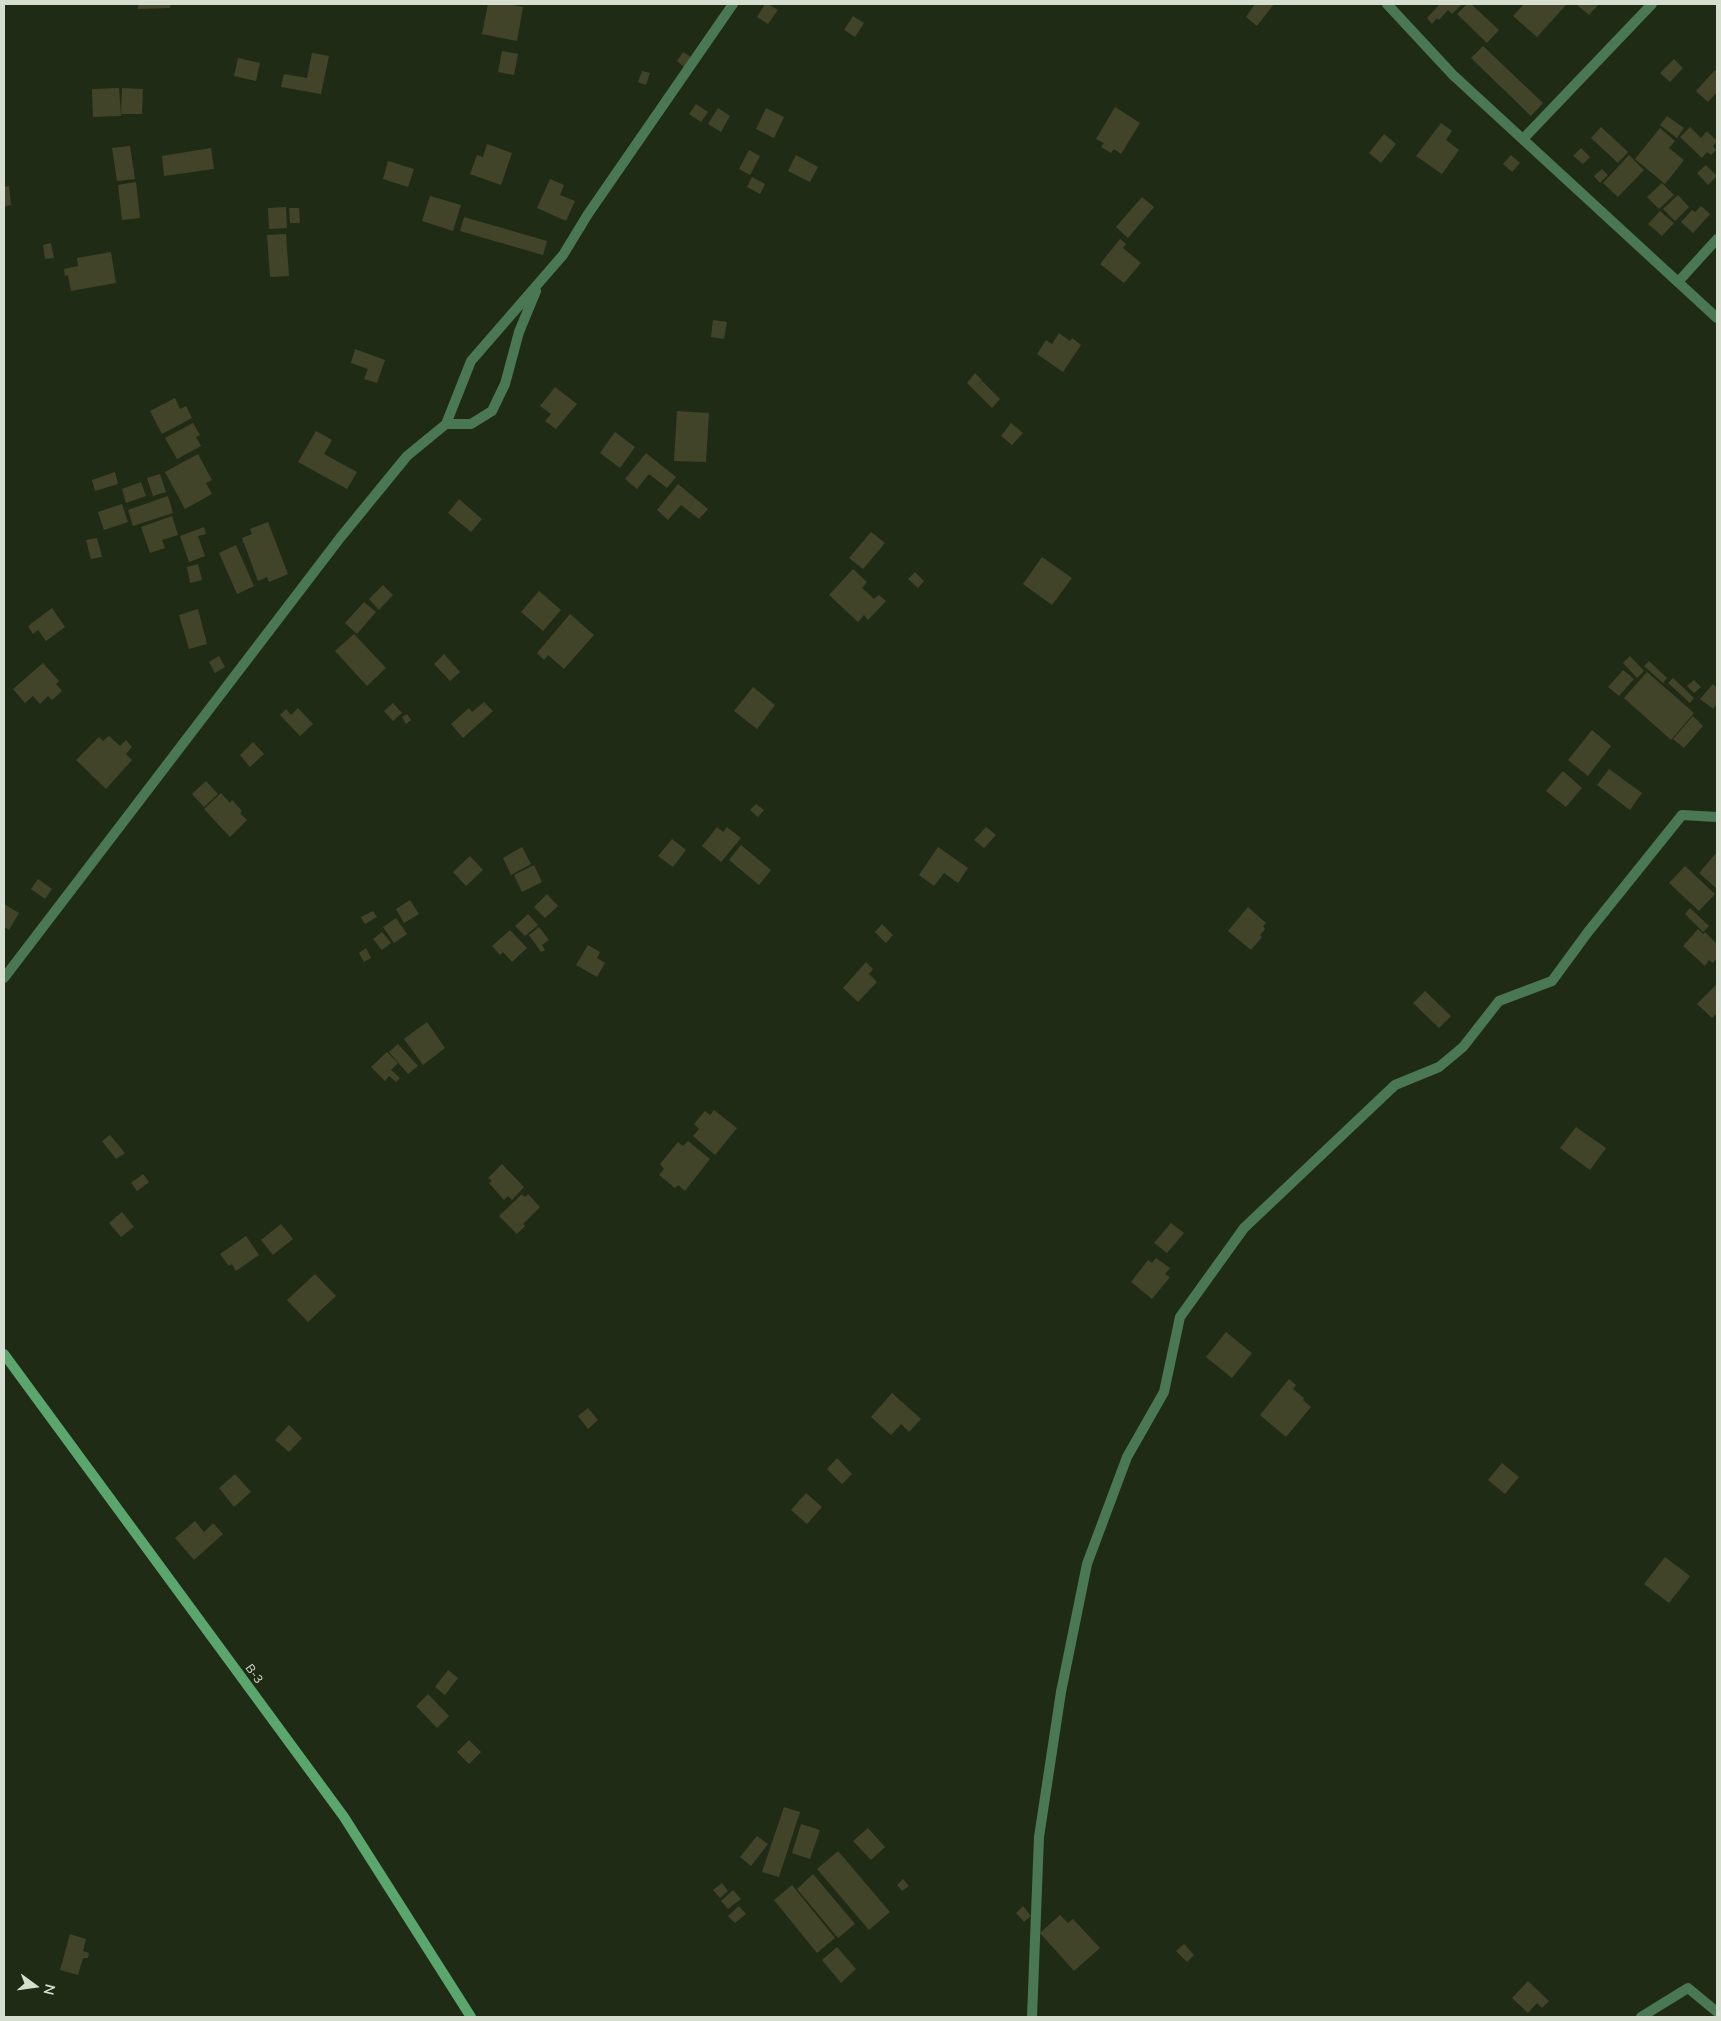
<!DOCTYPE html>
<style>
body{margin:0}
#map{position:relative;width:1721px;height:2021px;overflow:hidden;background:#202b15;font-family:Mulish,sans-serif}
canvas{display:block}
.frame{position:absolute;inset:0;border:5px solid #d6ded0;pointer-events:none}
.north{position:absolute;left:10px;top:1961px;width:50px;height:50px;-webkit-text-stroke:4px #202b15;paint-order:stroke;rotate:104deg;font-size:14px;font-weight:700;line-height:20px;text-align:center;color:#d6ded0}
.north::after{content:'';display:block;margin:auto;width:18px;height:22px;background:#d6ded0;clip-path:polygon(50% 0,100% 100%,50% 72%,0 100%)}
</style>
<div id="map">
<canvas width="1721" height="2021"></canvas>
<div class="frame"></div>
<div class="north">N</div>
</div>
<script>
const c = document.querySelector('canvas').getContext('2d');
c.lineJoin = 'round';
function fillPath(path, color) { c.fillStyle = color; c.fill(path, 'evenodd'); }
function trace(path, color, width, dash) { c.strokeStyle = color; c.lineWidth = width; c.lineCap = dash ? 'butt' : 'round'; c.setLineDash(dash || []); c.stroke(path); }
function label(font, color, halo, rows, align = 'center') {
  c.font = font + ' Mulish,sans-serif'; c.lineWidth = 4; c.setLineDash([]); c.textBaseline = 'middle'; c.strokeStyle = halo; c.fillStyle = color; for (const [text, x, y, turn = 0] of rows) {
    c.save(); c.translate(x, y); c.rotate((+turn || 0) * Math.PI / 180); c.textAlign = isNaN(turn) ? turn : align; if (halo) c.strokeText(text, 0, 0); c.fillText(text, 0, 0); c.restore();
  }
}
const building = new Path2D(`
 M 138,4 L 170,4 L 170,8 L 138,9 Z
 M 488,4 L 506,4 L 523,7 L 517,41 L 482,34 Z
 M 765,4 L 768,4 L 778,10 L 768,24 L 757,17 Z
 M 1255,4 L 1274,4 L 1257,26 L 1246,17 Z
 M 1440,4 L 1462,4 L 1452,14 L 1448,10 L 1439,20 L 1437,18 L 1432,24 L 1427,18 Z
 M 1467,4 L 1471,4 L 1499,30 L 1487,43 L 1457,14 Z
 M 1524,4 L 1565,4 L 1566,5 L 1537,37 L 1513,16 Z
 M 1576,4 L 1599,4 L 1589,15 Z
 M 853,16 L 864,23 L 855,37 L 844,30 Z
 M 1483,46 L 1543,103 L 1531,116 L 1471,58 Z
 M 502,51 L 518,54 L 514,75 L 498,72 Z
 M 683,52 L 691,57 L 684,67 L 677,61 Z
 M 312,53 L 329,56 L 321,94 L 281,87 L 284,74 L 307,78 Z
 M 238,58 L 260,63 L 256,81 L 234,76 Z
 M 1674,59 L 1683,68 L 1670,82 L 1660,73 Z
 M 1715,70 L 1717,72 L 1717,92 L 1708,102 L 1696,91 Z
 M 642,71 L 650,73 L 646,85 L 638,82 Z
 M 119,88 L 121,116 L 93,117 L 92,89 Z
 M 122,88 L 143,89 L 142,114 L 121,114 Z
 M 696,104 L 708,112 L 701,122 L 689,114 Z
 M 1115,107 L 1140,123 L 1121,154 L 1114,149 L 1111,153 L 1101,147 L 1104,143 L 1096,139 Z
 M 718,108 L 730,116 L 721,132 L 708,124 Z
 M 766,108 L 784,117 L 774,138 L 756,129 Z
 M 1667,116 L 1684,128 L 1677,138 L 1660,125 Z
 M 1441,123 L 1452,131 L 1446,140 L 1459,150 L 1442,174 L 1416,156 Z
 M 1601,127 L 1628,152 L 1618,163 L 1591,138 Z
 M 1690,127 L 1701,138 L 1707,131 L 1717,141 L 1713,146 L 1716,150 L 1711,155 L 1707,152 L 1702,158 L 1680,137 Z
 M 1660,128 L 1675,141 L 1669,148 L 1684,160 L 1665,184 L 1635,159 Z
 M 1384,134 L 1396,144 L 1381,163 L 1369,153 Z
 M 487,144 L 512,153 L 501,185 L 470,174 L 477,155 L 483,157 Z
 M 130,146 L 135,179 L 117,181 L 112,148 Z
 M 211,148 L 214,169 L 164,176 L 162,156 Z
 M 1581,148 L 1590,157 L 1583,164 L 1573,156 Z
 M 749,150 L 760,156 L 750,175 L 739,169 Z
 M 796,155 L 818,167 L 810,182 L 788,171 Z
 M 1511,155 L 1520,163 L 1512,172 L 1503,164 Z
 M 1629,155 L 1644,170 L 1618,197 L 1603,183 Z
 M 388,161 L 414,169 L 408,187 L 383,179 Z
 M 1706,165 L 1717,176 L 1708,185 L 1697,173 Z
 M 1602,169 L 1608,175 L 1600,183 L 1594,176 Z
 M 752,177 L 765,184 L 760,194 L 747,187 Z
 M 550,179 L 564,185 L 560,195 L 575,201 L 566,221 L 537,208 Z
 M 136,182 L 140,218 L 122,220 L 118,185 Z
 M 1662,183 L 1674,195 L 1659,209 L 1647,197 Z
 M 9,186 L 11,205 L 4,207 L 4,187 Z
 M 1678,195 L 1689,207 L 1675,221 L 1663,209 Z
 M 430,196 L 461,205 L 453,231 L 422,221 Z
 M 1142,197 L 1154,207 L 1128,238 L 1116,227 Z
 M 1701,206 L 1710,214 L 1693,233 L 1681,222 L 1692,210 L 1695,212 Z
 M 286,207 L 287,228 L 269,229 L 268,208 Z
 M 289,208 L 299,208 L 300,223 L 290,223 Z
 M 1660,211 L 1674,223 L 1662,236 L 1648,224 Z
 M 464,217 L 547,241 L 543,255 L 460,231 Z
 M 286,234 L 289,276 L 270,277 L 267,235 Z
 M 1120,239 L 1126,244 L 1123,248 L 1141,263 L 1124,283 L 1100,264 Z
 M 51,243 L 54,258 L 45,259 L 43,245 Z
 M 111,252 L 116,283 L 71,291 L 68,275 L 65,276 L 64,269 L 78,266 L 77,258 Z
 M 713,320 L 727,322 L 724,339 L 711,337 Z
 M 1059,333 L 1070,341 L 1072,338 L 1081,345 L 1063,372 L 1037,354 L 1046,340 L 1052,344 Z
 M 355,349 L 385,360 L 377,383 L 364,379 L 368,369 L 351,363 Z
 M 975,373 L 982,380 L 977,386 L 982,381 L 1000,399 L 992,408 L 967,383 Z
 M 555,387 L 577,404 L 556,429 L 545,421 L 551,414 L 540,406 Z
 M 175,398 L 180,409 L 186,406 L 192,418 L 162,434 L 150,411 Z
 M 677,411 L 709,413 L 706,462 L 674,461 Z
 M 193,423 L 200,435 L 196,437 L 201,446 L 177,459 L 165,438 Z
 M 1011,423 L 1023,433 L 1012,445 L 1001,436 Z
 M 316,431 L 332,440 L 324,454 L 357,472 L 347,489 L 298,462 Z
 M 615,432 L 635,447 L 620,468 L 600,453 Z
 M 646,453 L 676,477 L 667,488 L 649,474 L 637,489 L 625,479 Z
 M 198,454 L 212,480 L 206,483 L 212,494 L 185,509 L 165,472 Z
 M 115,472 L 118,484 L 95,491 L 92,480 Z
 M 160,474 L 166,492 L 153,496 L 147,478 Z
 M 141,482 L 146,496 L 126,503 L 122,489 Z
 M 678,484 L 708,509 L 699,519 L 681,505 L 668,520 L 657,510 Z
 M 168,496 L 173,513 L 133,526 L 128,510 Z
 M 459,499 L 482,519 L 471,532 L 448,513 Z
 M 122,504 L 128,522 L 104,530 L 98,512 Z
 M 172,516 L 178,535 L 162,540 L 165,548 L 150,553 L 141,527 Z
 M 268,522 L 288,574 L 269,582 L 267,577 L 258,581 L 242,538 L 252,534 L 250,529 Z
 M 204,527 L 206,534 L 198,536 L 205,556 L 189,562 L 180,536 Z
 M 871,532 L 885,543 L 863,569 L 849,558 Z
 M 97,538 L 102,557 L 91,559 L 86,540 Z
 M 236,545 L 254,586 L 237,594 L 219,553 Z
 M 1042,557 L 1072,578 L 1052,605 L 1023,584 Z
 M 198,564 L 202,580 L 190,583 L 187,567 Z
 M 853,569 L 867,582 L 862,588 L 874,599 L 879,595 L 886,601 L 868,620 L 864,615 L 858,622 L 829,595 Z
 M 915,572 L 924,581 L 918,588 L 908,579 Z
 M 383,585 L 393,595 L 379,610 L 369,599 Z
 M 539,591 L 561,610 L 543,631 L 521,612 Z
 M 364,602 L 376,612 L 357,634 L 345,623 Z
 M 52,608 L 65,627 L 46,641 L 38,630 L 33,634 L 28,626 Z
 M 198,609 L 207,644 L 189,649 L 179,615 Z
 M 570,614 L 594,635 L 564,669 L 548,655 L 544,660 L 537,653 Z
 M 354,634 L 386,668 L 367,686 L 335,651 Z
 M 444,654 L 460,672 L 450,681 L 434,664 Z
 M 219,656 L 225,667 L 215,673 L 209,662 Z
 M 1630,656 L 1644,671 L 1637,678 L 1623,663 Z
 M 1649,661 L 1667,678 L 1663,683 L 1644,666 Z
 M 43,663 L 59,681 L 56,684 L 62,691 L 52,700 L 48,696 L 40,704 L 33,696 L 25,703 L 13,689 Z
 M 1623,670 L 1634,679 L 1619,696 L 1608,687 Z
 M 1647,672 L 1694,713 L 1671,740 L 1624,698 Z
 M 1673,678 L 1694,698 L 1690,703 L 1668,683 Z
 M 1694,680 L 1701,687 L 1694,693 L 1687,686 Z
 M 1713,684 L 1717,688 L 1717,704 L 1713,709 L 1700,699 Z
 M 753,687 L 775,705 L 757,729 L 734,711 Z
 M 484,702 L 493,711 L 463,738 L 451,724 L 469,708 L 472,712 Z
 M 393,703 L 402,713 L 393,721 L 384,711 Z
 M 298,708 L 313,724 L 300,736 L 280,715 L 286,709 L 291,715 Z
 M 407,714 L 411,720 L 406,724 L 402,717 Z
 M 1693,716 L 1703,726 L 1684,748 L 1673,739 Z
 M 1592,730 L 1611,746 L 1588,776 L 1568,760 Z
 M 109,736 L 120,746 L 126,740 L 132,747 L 126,754 L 132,760 L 106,789 L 76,760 L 99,737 L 103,741 Z
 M 253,742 L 264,754 L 250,767 L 240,755 Z
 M 1609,769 L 1642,793 L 1630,810 L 1597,785 Z
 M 1563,771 L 1582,788 L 1566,807 L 1546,791 Z
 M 206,781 L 218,794 L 204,807 L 192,794 Z
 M 221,793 L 230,803 L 232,800 L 242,811 L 240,813 L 247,820 L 230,837 L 204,809 Z
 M 756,804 L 764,810 L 758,817 L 750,810 Z
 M 717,827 L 723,832 L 727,827 L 741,838 L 721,862 L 702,846 Z
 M 986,827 L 996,835 L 984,848 L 974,840 Z
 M 672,839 L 686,850 L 673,867 L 658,856 Z
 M 741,845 L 771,870 L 759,885 L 729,860 Z
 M 522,847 L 531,864 L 511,875 L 503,858 Z
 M 938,847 L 968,868 L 958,883 L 944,873 L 934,886 L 919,875 Z
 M 1717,852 L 1717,889 L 1699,873 Z
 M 470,856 L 483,870 L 466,886 L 453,872 Z
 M 534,865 L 542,882 L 522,892 L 514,875 Z
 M 1685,866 L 1715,894 L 1699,911 L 1669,883 Z
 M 38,879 L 52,889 L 45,899 L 31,889 Z
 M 547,894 L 558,906 L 545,918 L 534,907 Z
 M 410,900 L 419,914 L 404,923 L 396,909 Z
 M 4,904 L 19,913 L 9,930 L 4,927 Z
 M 1248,907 L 1266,923 L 1263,926 L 1265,929 L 1260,935 L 1262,937 L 1251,950 L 1228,931 Z
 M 1690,908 L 1709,926 L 1703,932 L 1685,914 Z
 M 373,911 L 377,917 L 365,924 L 361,917 Z
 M 528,914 L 538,925 L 525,936 L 515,926 Z
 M 396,918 L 407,934 L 394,943 L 383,927 Z
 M 882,924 L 893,935 L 886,943 L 875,932 Z
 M 539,927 L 549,940 L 542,945 L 545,950 L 541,952 L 529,935 Z
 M 1698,929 L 1703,934 L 1705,932 L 1717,944 L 1717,958 L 1713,963 L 1709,960 L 1705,966 L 1683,946 Z
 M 510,930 L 527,948 L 512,962 L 503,952 L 500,955 L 492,946 Z
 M 382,932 L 391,943 L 382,950 L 373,939 Z
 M 588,945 L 600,952 L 597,958 L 605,963 L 597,977 L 576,965 Z
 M 366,948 L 371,958 L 364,962 L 359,953 Z
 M 866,962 L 873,969 L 869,974 L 877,982 L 858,1002 L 843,988 Z
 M 1717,984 L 1717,1013 L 1712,1018 L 1697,1004 Z
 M 1425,991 L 1451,1016 L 1439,1028 L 1413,1003 Z
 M 427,1022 L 445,1048 L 423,1065 L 404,1039 Z
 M 398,1044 L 418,1066 L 408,1074 L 389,1052 Z
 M 387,1052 L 398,1063 L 391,1070 L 400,1078 L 396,1082 L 389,1076 L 385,1081 L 371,1067 Z
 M 714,1110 L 737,1128 L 715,1155 L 693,1136 L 699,1129 L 694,1124 L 705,1111 L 710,1115 Z
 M 1576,1127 L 1606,1148 L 1590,1170 L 1560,1148 Z
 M 110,1135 L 125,1153 L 116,1159 L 102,1141 Z
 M 688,1141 L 710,1159 L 685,1191 L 678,1185 L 675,1188 L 659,1175 L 664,1169 L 660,1164 L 678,1142 L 683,1146 Z
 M 502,1164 L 524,1187 L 512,1200 L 508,1196 L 504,1200 L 489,1183 L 492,1181 L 488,1178 Z
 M 143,1174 L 149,1182 L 137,1191 L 131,1183 Z
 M 522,1194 L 525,1197 L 528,1194 L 540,1207 L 523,1224 L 525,1226 L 517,1234 L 499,1216 Z
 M 122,1212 L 134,1227 L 121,1237 L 109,1223 Z
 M 1171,1223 L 1184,1233 L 1167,1253 L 1154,1243 Z
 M 281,1224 L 293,1239 L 273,1255 L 261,1240 Z
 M 246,1236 L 259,1255 L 236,1271 L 232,1264 L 229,1266 L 220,1254 Z
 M 1156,1258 L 1170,1268 L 1165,1274 L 1170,1277 L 1152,1299 L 1131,1282 L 1148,1260 L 1152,1263 Z
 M 315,1274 L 336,1296 L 308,1322 L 287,1300 Z
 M 1226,1332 L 1252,1353 L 1232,1378 L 1206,1357 Z
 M 1289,1379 L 1296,1385 L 1293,1389 L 1304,1398 L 1303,1400 L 1311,1407 L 1286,1437 L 1260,1415 Z
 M 892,1393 L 921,1419 L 909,1432 L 901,1424 L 891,1435 L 871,1417 Z
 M 588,1408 L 598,1420 L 588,1429 L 578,1416 Z
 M 289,1425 L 302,1438 L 289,1452 L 275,1440 Z
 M 837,1458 L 852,1474 L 842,1484 L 827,1469 Z
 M 1502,1463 L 1519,1477 L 1505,1494 L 1488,1480 Z
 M 235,1474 L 251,1492 L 234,1507 L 219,1488 Z
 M 806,1493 L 822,1507 L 807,1524 L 791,1510 Z
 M 195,1521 L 204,1532 L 213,1523 L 223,1534 L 194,1560 L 175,1538 Z
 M 1665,1557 L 1690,1576 L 1669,1603 L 1644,1584 Z
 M 448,1670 L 458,1678 L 445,1695 L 435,1687 Z
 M 428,1694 L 449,1716 L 437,1728 L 416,1706 Z
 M 469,1740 L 481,1752 L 469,1764 L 457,1752 Z
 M 784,1807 L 800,1812 L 779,1877 L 762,1872 Z
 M 801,1824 L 820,1830 L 810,1859 L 792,1853 Z
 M 868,1828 L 885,1847 L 871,1860 L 853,1841 Z
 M 757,1836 L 768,1844 L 751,1866 L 740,1857 Z
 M 838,1851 L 890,1912 L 869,1930 L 817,1869 Z
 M 813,1874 L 855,1924 L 838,1938 L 797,1889 Z
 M 903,1879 L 909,1886 L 902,1891 L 897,1885 Z
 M 722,1883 L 728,1891 L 720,1898 L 713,1890 Z
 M 792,1885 L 835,1938 L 817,1953 L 774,1900 Z
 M 733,1890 L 741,1899 L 728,1909 L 721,1901 Z
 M 739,1906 L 746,1914 L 735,1923 L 728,1916 Z
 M 1023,1906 L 1031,1916 L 1024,1922 L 1016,1913 Z
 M 1060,1915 L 1068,1923 L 1073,1919 L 1100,1948 L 1074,1971 L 1040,1933 Z
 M 70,1934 L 86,1939 L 83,1951 L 89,1953 L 88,1958 L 83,1958 L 78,1975 L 60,1970 Z
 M 1184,1944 L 1194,1955 L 1187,1962 L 1176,1951 Z
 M 837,1947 L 856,1969 L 841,1983 L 822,1960 Z
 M 1528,1981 L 1549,2001 L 1542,2008 L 1537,2003 L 1528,2013 L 1512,1998 Z`);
const street = new Path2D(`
 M 1387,4 L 1453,75 L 1717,318
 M 1524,138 L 1652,4
 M 1678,282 L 1717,239
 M 446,424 L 471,424 L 492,411 L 505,384 L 519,332 L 536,291
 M 4,978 L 340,538 L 407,456 L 446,424 L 471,361 L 563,255 L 588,214 L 733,4
 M 1032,2017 L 1039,1837 L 1061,1692 L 1087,1564 L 1127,1457 L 1164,1392 L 1180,1317 L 1244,1228 L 1395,1085 L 1439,1067 L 1463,1047 L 1499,1001 L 1552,981 L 1588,932 L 1682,815 L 1717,817
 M 1641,2017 L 1688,1988 L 1717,2012`);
const secondary = new Path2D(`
 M 4,1354 L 344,1817 L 471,2017`);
const streetNames = [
 ["B-3",254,1674,54]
];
fillPath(building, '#424429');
trace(street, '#4a7854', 10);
trace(secondary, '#5ba66c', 10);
label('12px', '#d6ded0', '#202b15', streetNames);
</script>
